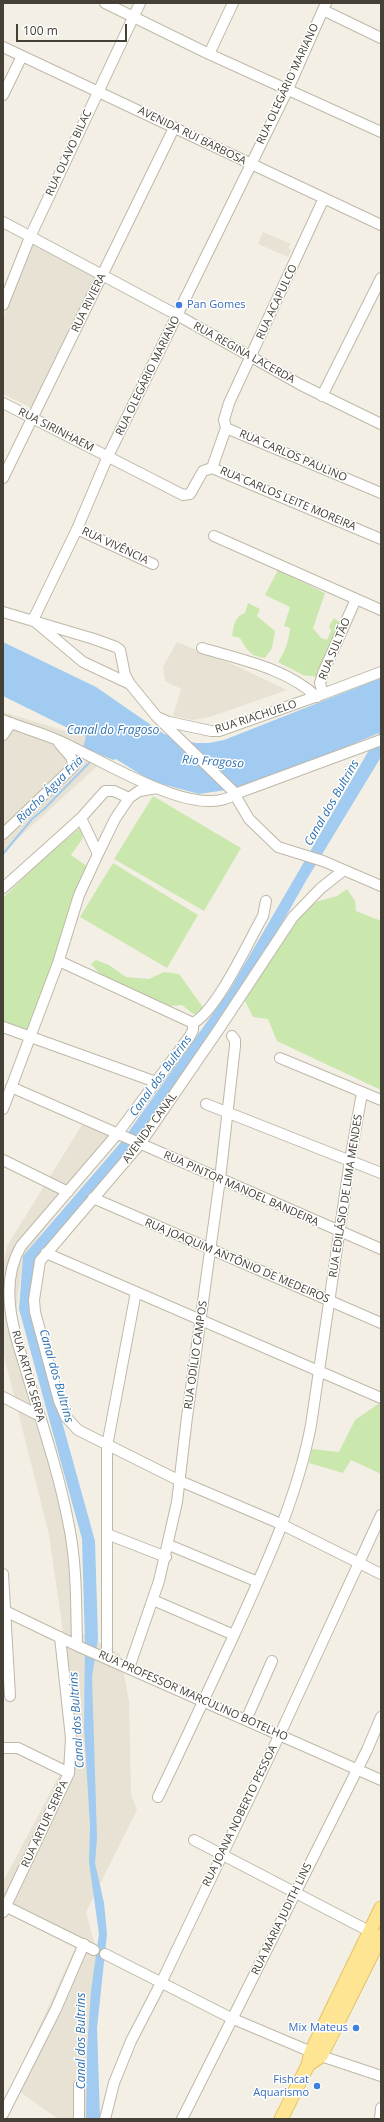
<!DOCTYPE html>
<meta charset="utf-8">
<style>
body{margin:0}
#map{position:relative;width:384px;height:2122px;overflow:hidden;background:#f3efe5;font-family:"Open Sans",sans-serif}
canvas{display:block}
.frame{position:absolute;inset:0;border:4px solid #454035;pointer-events:none}
.scale{position:absolute;left:16px;top:24px;width:111px;height:18px;box-sizing:border-box;border:2px solid #454035;border-top:0;padding-left:5px;font-size:12px;line-height:14px;white-space:nowrap;color:#454035;-webkit-text-stroke:3px #fff;paint-order:stroke}
</style>
<div id="map">
<canvas width="384" height="2122"></canvas>
<div class="frame"></div>
<div class="scale">100 m</div>
</div>
<script>
const c = document.querySelector('canvas').getContext('2d');
c.lineJoin = 'round';
function fillPath(path, color) { c.fillStyle = color; c.fill(path, 'evenodd'); }
function trace(path, color, width, dash) { c.strokeStyle = color; c.lineWidth = width; c.lineCap = dash ? 'butt' : 'round'; c.setLineDash(dash || []); c.stroke(path); }
function label(font, color, halo, rows, align = 'center') {
  c.font = font + ' "Open Sans",sans-serif'; c.lineWidth = 3; c.setLineDash([]); c.textBaseline = 'middle'; c.strokeStyle = halo; c.fillStyle = color; for (const [text, x, y, turn = 0] of rows) {
    c.save(); c.translate(x, y); c.rotate((+turn || 0) * Math.PI / 180); c.textAlign = isNaN(turn) ? turn : align; if (halo) c.strokeText(text, 0, 0); c.fillText(text, 0, 0); c.restore();
  }
}
const residential = new Path2D(`
 M 263,232 L 291,244 L 288,248 L 291,250 L 288,257 L 258,244 Z
 M 35,241 L 101,278 L 37,411 L 3,394 L 3,318 Z
 M 177,642 L 234,665 L 287,690 L 210,717 L 192,720 L 173,716 L 181,689 L 165,681 L 163,667 Z
 M 3,712 L 92,739 L 115,750 L 3,852 Z
 M 85,1120 L 117,1135 L 23,1257 L 16,1314 L 20,1358 L 70,1528 L 73,1606 L 83,1634 L 120,1654 L 129,1701 L 131,1795 L 137,1810 L 86,1912 L 97,1954 L 90,2119 L 58,2119 L 12,2086 L 78,1942 L 3,1902 L 3,1882 L 60,1774 L 68,1742 L 62,1624 L 49,1535 L 3,1352 L 3,1266 L 7,1246 Z`);
const green = new Path2D(`
 M 278,570 L 325,593 L 313,628 L 321,638 L 327,640 L 331,631 L 329,626 L 334,618 L 344,625 L 318,677 L 303,675 L 278,662 C 285,652 289,640 290,628 L 284,626 L 290,607 L 265,595 Z
 M 248,603 L 260,609 L 257,616 L 275,631 L 272,648 L 265,658 C 250,656 247,650 240,638 L 232,636 C 234,625 234,617 245,613 Z
 M 153,796 L 241,848 L 204,911 L 114,859 Z
 M 80,828 L 83,838 L 71,855 L 88,867 L 31,1035 L 3,1027 L 3,898 L 44,858 Z
 M 113,863 L 198,915 L 167,968 L 80,917 Z
 M 347,889 L 355,901 L 356,911 L 381,921 L 381,1090 L 277,1041 L 268,1019 L 253,1017 L 245,1001 L 299,910 L 319,901 L 337,896 Z
 M 96,960 L 109,965 L 126,977 L 149,979 L 164,972 L 179,974 L 202,1006 L 203,1011 L 199,1016 L 192,1013 L 182,1005 L 170,1006 L 108,983 L 91,964 Z
 M 378,1404 L 381,1405 L 381,1474 L 351,1460 L 343,1473 L 309,1463 L 312,1449 L 339,1452 L 355,1420 Z`);
const water = new Path2D(`
 M 3,642 L 96,687 L 164,734 L 195,743 L 209,743 L 224,740 L 381,678 L 381,757 L 307,879 L 248,983 L 134,1147 L 36,1262 L 30,1306 L 95,1541 L 98,1639 L 92,1677 L 97,1838 L 95,1863 L 104,1903 L 107,1934 L 97,2028 L 100,2119 L 86,2119 L 87,2050 L 91,1991 L 99,1934 L 89,1862 L 90,1825 L 84,1727 L 85,1642 L 82,1539 L 19,1309 L 23,1256 L 122,1141 L 229,991 L 379,733 L 254,786 L 199,794 L 151,781 L 116,759 L 113,760 L 83,747 L 86,737 L 3,696 Z`);
const stream = new Path2D(`
 M 3,854 L 32,819 L 44,809 L 91,761`);
const minor = new Path2D(`
 M 105,3 L 209,54 L 381,132
 M 323,10 L 381,38
 M 3,47 L 381,225
 M 209,54 L 233,3
 M 3,95 L 22,56
 M 3,222 L 177,315 L 301,385 L 381,424
 M 3,305 L 30,237 L 140,3
 M 322,396 L 381,278
 M 3,403 L 183,495 L 190,494 L 203,471 L 212,468
 M 226,428 L 224,420 L 229,403 L 324,198
 M 3,478 L 174,128
 M 381,493 L 226,428 L 212,468 L 381,539
 M 77,529 L 153,564
 M 214,536 L 381,610
 M 3,612 L 94,639 L 116,647 L 120,650 L 125,675 L 130,684 L 157,717 L 169,722 L 211,731 L 219,731 L 323,694 L 320,683 L 323,673 L 356,599
 M 202,648 C 242,660 286,668 317,697
 M 130,684 L 83,662 L 33,620 L 77,529 L 108,456 L 288,89 L 326,3
 M 323,694 L 381,672
 M 159,719 L 232,790 L 249,819 L 278,847 L 323,861 L 381,886
 M 3,720 C 20,727 38,732 55,739 C 95,755 196,823 235,794 L 381,740
 M 3,735 L 11,723
 M 81,818 L 98,854
 M 3,834 L 74,766 L 71,757 L 59,743
 M 344,870 L 321,888 L 293,917 L 219,1029 L 140,1144 L 40,1261 L 34,1300 L 35,1312 L 59,1401 L 66,1417 L 78,1430 L 180,1481 L 281,1524 L 381,1574
 M 3,888 L 81,818 L 105,791 L 114,791 L 129,798
 M 59,961 L 193,1023
 M 193,1023 C 217,1011 248,942 263,916 L 266,901
 M 3,1027 L 156,1082
 M 280,1058 L 381,1100
 M 11,1087 L 381,1249
 M 206,1104 L 381,1173
 M 3,1109 L 58,963 L 79,895 L 98,854 L 115,819 L 129,798 L 139,791 L 157,788
 M 3,1160 L 68,1192
 M 93,1198 L 381,1323
 M 46,1253 L 381,1398
 M 3,1397 L 40,1416
 M 107,1534 L 166,1557
 M 169,1545 L 258,1582
 M 3,1574 L 10,1696
 M 153,1600 L 234,1635
 M 5,1611 L 80,1647 L 381,1780
 M 77,1645 C 76,1604 77,1562 68,1521 C 59,1475 44,1429 30,1384 C 23,1358 12,1331 10,1305 C 8,1285 11,1263 21,1246 L 118,1133 L 190,1036 L 193,1030 L 193,1023
 M 107,1658 L 107,1446 L 136,1292
 M 129,1668 L 159,1581 L 177,1502 L 187,1417 L 220,1179 L 235,1046 L 235,1040 L 232,1036
 M 246,1720 L 272,1661
 M 3,1748 L 18,1748 L 69,1773
 M 158,1797 C 184,1743 209,1689 234,1635 C 265,1567 297,1499 311,1425 L 350,1160 L 362,1093
 M 194,1840 L 369,1931
 M 3,1905 L 94,1950
 M 3,1912 L 69,1773 L 71,1738 L 60,1637
 M 105,1954 L 231,2018 L 321,2056 L 381,2076
 M 79,2085 L 79,2119
 M 3,2114 L 56,2009 L 84,1944
 M 105,2119 L 114,2083 L 131,2041 L 161,1983 L 280,1734 L 381,1515
 M 182,2119 L 367,1750 L 381,1717
 M 380,2119 L 381,2108`);
const major = new Path2D(`
 M 308,2065 L 321,2056 L 381,1936
 M 281,2119 L 308,2065 L 311,2052 L 381,1908`);
const markers = [
 [179,305,4,"#3f7fe0"],
 [356,2028,4,"#3f7fe0"],
 [317,2086,4,"#3f7fe0"]
];
const streetNames = [
 ["RUA OLEGÁRIO MARIANO",288,84,-65],
 ["AVENIDA RUI BARBOSA",192,136,26],
 ["RUA OLAVO BILAC",69,153,-65],
 ["RUA ACAPULCO",277,302,-65],
 ["RUA RIVIERA",89,303,-64],
 ["RUA REGINA LACERDA",244,353,29],
 ["RUA OLEGÁRIO MARIANO",148,376,-64],
 ["RUA SIRINHAEM",56,430,27],
 ["RUA CARLOS PAULINO",293,456,23],
 ["RUA CARLOS LEITE MOREIRA",288,499,23],
 ["RUA VIVÊNCIA",115,546,25],
 ["RUA SULTÃO",335,649,-68],
 ["RUA RIACHUELO",256,717,-18],
 ["AVENIDA CANAL",150,1128,-54],
 ["RUA PINTOR MANOEL BANDEIRA",241,1189,24],
 ["RUA EDILÁSIO DE LIMA MENDES",346,1196,-81],
 ["RUA JOAQUIM ANTÔNIO DE MEDEIROS",237,1261,23],
 ["RUA ODÍLIO CAMPOS",196,1355,-82],
 ["RUA ARTUR SERPA",28,1376,74],
 ["RUA PROFESSOR MARCULINO BOTELHO",193,1696,24],
 ["RUA JOANA NOBERTO PESSOA",240,1816,-64],
 ["RUA ARTUR SERPA",45,1824,-65],
 ["RUA MARIA JUDITH LINS",282,1919,-64]
];
const shopNames = [
 ["Pan Gomes",187,305,"left"],
 ["Mix Mateus",348,2028],
 ["Fishcat",309,2080],
 ["Aquarismo",309,2093]
];
const waterNames = [
 ["Canal do Fragoso",113,731],
 ["Rio Fragoso",213,762,4],
 ["Riacho Água Fria",50,790,-45],
 ["Canal dos Bultrins",332,803,-60],
 ["Canal dos Bultrins",161,1076,-54],
 ["Canal dos Bultrins",56,1376,74],
 ["Canal dos Bultrins",77,1720,-94],
 ["Canal dos Bultrins",82,2041,-90]
];
fillPath(residential, '#e7e2d3');
fillPath(green, '#cae7ae');
fillPath(water, '#a1cbf0');
trace(stream, '#a1cbf0', 2);
trace(minor, '#beb8a8', 12);
trace(major, '#e3c463', 15);
trace(minor, '#fff', 10);
trace(major, '#fee593', 13);
for (const [x, y, r, color] of markers) { const dot = new Path2D(); dot.arc(x, y, r, 0, 2 * Math.PI); c.fillStyle = color; c.fill(dot); trace(dot, '#fff', 1.5); }
label('11px', '#454035', '#fff', streetNames);
label('11px', '#366cbe', '#fff', shopNames, 'right');
label('italic 12px', '#2e72b1', '#fff', waterNames);
</script>
